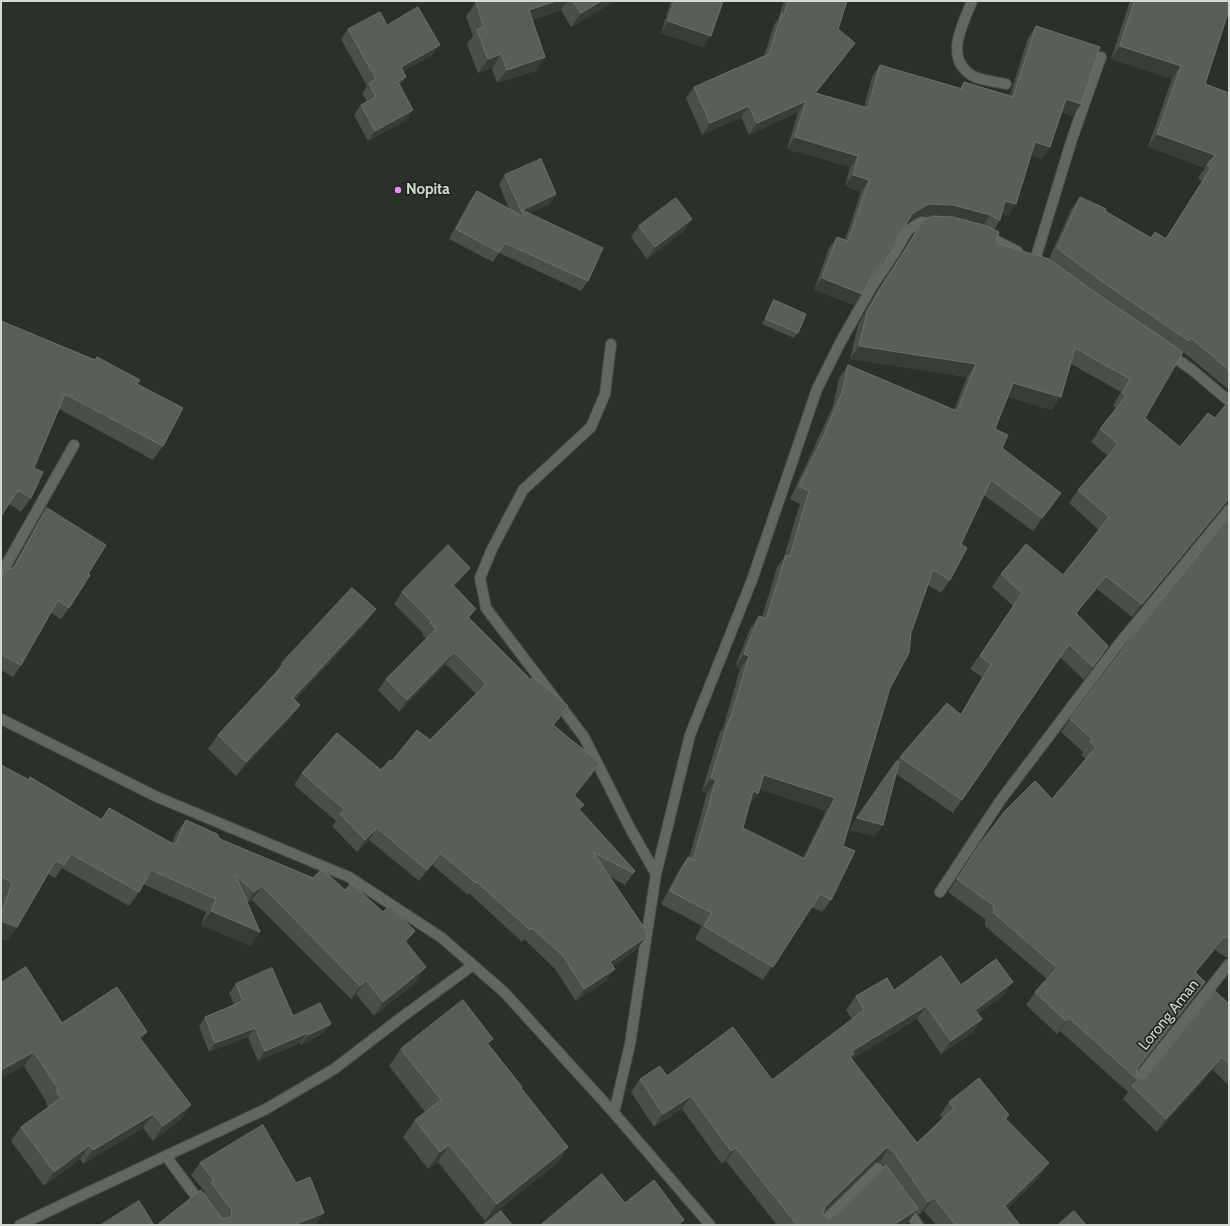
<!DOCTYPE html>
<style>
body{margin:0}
#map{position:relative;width:1230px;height:1226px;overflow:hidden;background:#2a3129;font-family:Cabin,sans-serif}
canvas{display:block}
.frame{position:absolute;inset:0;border:2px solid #d4d9d4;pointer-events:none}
</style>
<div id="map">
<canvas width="1230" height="1226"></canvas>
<div class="frame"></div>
</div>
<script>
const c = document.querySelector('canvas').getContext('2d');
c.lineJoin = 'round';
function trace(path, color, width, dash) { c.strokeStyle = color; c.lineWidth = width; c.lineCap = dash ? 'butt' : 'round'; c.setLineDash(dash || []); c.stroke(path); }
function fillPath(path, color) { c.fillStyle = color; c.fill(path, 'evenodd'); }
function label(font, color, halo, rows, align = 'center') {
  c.font = font + ' Cabin,sans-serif'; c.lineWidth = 3.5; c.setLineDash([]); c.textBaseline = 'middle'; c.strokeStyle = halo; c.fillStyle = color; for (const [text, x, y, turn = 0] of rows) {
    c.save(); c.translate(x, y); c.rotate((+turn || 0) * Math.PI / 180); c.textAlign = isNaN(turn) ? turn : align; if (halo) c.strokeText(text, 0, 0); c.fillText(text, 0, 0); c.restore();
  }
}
const minor = new Path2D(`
 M 972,1 C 963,24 943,59 973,76 C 980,80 997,82 1006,84
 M 985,235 L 1017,251
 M 1035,260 L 1072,139 L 1101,57
 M 611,344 L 605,394 L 591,427 L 523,490 L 492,549 L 480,578 L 486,608 L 584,737 L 630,828 L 656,874
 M 1168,353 L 1191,369 L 1229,401
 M 1,574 L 74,445
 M 940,892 L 1000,801 L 1118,645 L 1229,510
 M 1133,1085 L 1229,964
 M 614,1113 L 630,1044 L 656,874 L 690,735 L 752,580 L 817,389 L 840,343 L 871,288 L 894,254 L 908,230 L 921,222 L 935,223
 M 166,1156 L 217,1225
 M 904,1205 L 918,1225
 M 20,1225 L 76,1198 L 266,1109 L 334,1069 L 402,1017 L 473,965
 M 820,1225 L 878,1168 L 887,1181`);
const tertiary = new Path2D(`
 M 1,719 L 157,797 L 349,877 L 442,938 L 504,992 L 614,1113 L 710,1225`);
const wall = new Path2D(`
 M 479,1 L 615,1 L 571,27 L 561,10 L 532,20 L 545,57 L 535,71 L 497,83 L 492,68 L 478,73 L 467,44 L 473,36 L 466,16 L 476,2 Z
 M 671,1 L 723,1 L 703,47 L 661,33 Z
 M 784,1 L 847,1 L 838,29 L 847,55 L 816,93 L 864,107 L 872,77 L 880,65 L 960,88 L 964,82 L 1010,95 L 1028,38 L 1036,26 L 1073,116 L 1061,112 L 1042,159 L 1031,155 L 1008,216 L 1002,214 L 1000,220 L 994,230 L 996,243 L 1049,259 L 1071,210 L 1080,197 L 1151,238 L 1155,232 L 1165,239 L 1202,181 L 1198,178 L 1205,168 L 1148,147 L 1172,79 L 1111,59 L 1130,1 L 1229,1 L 1205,84 L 1229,93 L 1229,390 L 1182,351 L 1145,418 L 1227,504 L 1224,506 L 1132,617 L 1097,589 L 1076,614 L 1108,646 L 1084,680 L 1060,657 L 953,813 L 896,774 L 883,825 L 875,836 L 849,830 L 900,757 L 960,715 L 982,677 L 970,669 L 1013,606 L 992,587 L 1001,574 L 1063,575 L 1099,530 L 1069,503 L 1078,490 L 1108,456 L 1091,442 L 1100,429 L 1116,408 L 1113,406 L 1121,392 L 1071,364 L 1052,410 L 1008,397 L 995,429 L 1002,448 L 1052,506 L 1033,531 L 984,495 L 961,544 L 950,580 L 941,593 L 928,585 L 890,688 L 843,846 L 831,900 L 822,912 L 811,907 L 763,980 L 695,939 L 702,926 L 661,904 L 679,870 L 688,857 L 689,858 L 707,793 L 702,791 L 720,732 L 723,728 L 740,669 L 735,667 L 750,629 L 759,616 L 762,617 L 777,567 L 784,557 L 800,504 L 790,499 L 812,452 L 833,406 L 839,378 L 848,365 L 954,410 L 967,377 L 850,359 L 858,325 L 877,291 L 900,257 L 913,235 L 922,222 L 931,216 L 921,216 L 905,224 L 874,273 L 854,305 L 814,290 L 829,248 L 837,237 L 845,240 L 861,192 L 845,186 L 850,167 L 787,149 L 798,112 L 749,135 L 741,117 L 702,135 L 686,98 L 694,87 L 764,56 L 774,25 L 778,19 ZM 759,789 L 826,811 L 803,858 L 743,828 L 749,805 L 758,793 Z
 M 387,25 L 432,55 L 403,71 L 406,77 L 400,86 L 406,120 L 368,141 L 354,115 L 361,105 L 367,102 L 362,93 L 367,86 L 341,39 L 348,29 Z
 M 505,175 L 550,204 L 529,213 L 588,281 L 581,291 L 499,253 L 493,262 L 449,239 L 470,200 L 477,191 L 509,209 L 499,184 Z
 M 692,219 L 684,231 L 647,259 L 631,237 L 639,226 Z
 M 774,300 L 798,333 L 794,338 L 762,324 L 770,306 Z
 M 1,321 L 95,360 L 97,357 L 137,384 L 163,446 L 153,460 L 59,409 L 34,468 L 31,498 L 21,512 L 9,504 Z
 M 47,508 L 88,574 L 69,608 L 61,619 L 51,613 L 21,665 L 13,677 L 1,670 L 1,576 L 6,569 L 12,568 L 39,520 Z
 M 1229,517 L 1229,958 L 1227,958 L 1215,950 L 1196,973 L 1196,995 L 1137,1070 L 1136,1075 L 1141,1079 L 1147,1076 L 1229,1004 L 1229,1086 L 1213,1070 L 1157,1132 L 1123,1099 L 1128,1092 L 1060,1031 L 1057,1034 L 1026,1005 L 1035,992 L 1047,979 L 985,926 L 985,919 L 948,892 L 979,845 L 1052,799 L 1086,759 L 1081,755 L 1083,752 L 1061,732 L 1070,719 Z
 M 462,579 L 454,587 L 476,609 L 469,618 L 560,718 L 554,726 L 592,775 L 575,796 L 580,810 L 635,871 L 625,885 L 609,876 L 638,948 L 613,966 L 607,980 L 576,1001 L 555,969 L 524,939 L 522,942 L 469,893 L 468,895 L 432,865 L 419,881 L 369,840 L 357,852 L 332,826 L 336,821 L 294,785 L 302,773 L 381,770 L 392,761 L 430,740 L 476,694 L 446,664 L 399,712 L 378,690 L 386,679 L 426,638 L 422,635 L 423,633 L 394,604 L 402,592 Z
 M 366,623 L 295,700 L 300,705 L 290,719 L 236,776 L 208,749 L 218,735 L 273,677 L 282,663 Z
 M 1,765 L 101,819 L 109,808 L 172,843 L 176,833 L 186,820 L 220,839 L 313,878 L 345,890 L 415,931 L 406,943 L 417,981 L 374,1016 L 356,994 L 351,999 L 252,900 L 248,903 L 251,946 L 201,925 L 206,912 L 143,884 L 139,892 L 129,906 L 62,868 L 55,878 L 48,874 L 17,927 L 7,940 L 1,938 L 1,901 L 3,896 L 1,895 Z
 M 236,984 L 293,1016 L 324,1033 L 301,1045 L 300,1043 L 258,1061 L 248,1037 L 209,1052 L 199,1026 L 205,1017 L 234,1005 L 229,993 Z
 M 961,985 L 1004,995 L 978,1014 L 982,1019 L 972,1033 L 941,1054 L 917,1019 L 852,1059 L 917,1143 L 943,1118 L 940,1115 L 949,1102 L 1009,1115 L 1006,1119 L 1040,1176 L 1007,1209 L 1020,1225 L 936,1225 L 924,1211 L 919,1215 L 916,1211 L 908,1222 L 904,1225 L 777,1225 L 726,1161 L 722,1164 L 682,1109 L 654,1127 L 631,1092 L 640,1079 L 667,1076 L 772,1080 L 852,1019 L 846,1010 L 856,996 L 894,990 ZM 876,1162 L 880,1162 L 883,1164 L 885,1166 L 834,1216 L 828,1218 L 823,1214 L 823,1213 Z
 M 62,1023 L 141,1040 L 181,1119 L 153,1141 L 143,1128 L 83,1164 L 80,1159 L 44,1186 L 11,1141 L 21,1127 L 48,1107 L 46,1104 L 47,1103 L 24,1066 L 1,1078 Z
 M 489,1045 L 522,1087 L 521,1088 L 568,1147 L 556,1164 L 485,1221 L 438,1162 L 428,1169 L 403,1137 L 415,1120 L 425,1112 L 389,1066 L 401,1049 Z
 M 200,1163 L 316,1225 L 157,1225 L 203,1194 L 205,1192 L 191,1175 Z`);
const shadedWall = new Path2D(`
 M 556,1 L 567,1 L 561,10 L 519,24 L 529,10 Z
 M 601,1 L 615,1 L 571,27 L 581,13 Z
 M 668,21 L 711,36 L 703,47 L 661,33 Z
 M 855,43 L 847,55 L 807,104 L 815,93 Z
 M 440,45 L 432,55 L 393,77 L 401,67 Z
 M 1120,46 L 1181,66 L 1172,79 L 1111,59 Z
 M 501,54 L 492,68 L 478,73 L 488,59 Z
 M 545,57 L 535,71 L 497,83 L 507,70 Z
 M 406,77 L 399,87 L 398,82 Z
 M 1066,99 L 1081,104 L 1073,116 L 1058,110 Z
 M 806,101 L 798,112 L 749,135 L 757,123 Z
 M 749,106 L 741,117 L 702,135 L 710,123 Z
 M 413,110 L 406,120 L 368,141 L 375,131 Z
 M 1157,134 L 1215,155 L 1205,168 L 1148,147 Z
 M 795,137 L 858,156 L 850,167 L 787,149 Z
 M 1035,142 L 1050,147 L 1042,159 L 1027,153 Z
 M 853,175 L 869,180 L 861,192 L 845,186 Z
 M 556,194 L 550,204 L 523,216 L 522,210 Z
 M 1005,201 L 1016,204 L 1008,216 L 997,212 Z
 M 929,204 L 953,205 L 990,215 L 982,227 L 945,217 L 921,216 L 905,224 L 913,213 Z
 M 692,219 L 684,231 L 647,259 L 655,247 Z
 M 822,278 L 862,294 L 854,305 L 814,290 Z
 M 859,346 L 976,364 L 967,377 L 850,359 Z
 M 1013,383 L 1061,397 L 1052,410 L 1004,396 Z
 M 1061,493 L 1052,506 L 1033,531 L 1042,518 Z
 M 1229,498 L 1229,504 L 1227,504 L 1224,506 L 1132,617 L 1142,604 Z
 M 470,568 L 462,579 L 445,597 L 453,585 Z
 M 1106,576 L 1097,589 L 1067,626 L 1076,613 Z
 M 376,609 L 366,623 L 283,712 L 293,698 Z
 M 476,609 L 468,621 L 468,617 Z
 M 454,652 L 446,664 L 399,712 L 407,700 Z
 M 744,654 L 749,656 L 740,669 L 735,667 Z
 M 300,705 L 290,719 L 236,776 L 246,762 Z
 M 568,706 L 560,718 L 545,736 L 553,725 Z
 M 600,763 L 592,775 L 566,806 L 574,795 Z
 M 764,775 L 835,798 L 826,811 L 755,788 Z
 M 711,778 L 716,780 L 707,793 L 702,791 Z
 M 753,791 L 758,793 L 749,806 Z
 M 857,818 L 883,825 L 875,836 L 849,830 Z
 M 377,828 L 369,840 L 357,852 L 365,840 Z
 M 440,853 L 432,865 L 419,881 L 427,870 Z
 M 262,886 L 252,900 L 245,905 L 254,892 Z
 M 211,911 L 260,932 L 251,946 L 201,925 Z
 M 1,921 L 17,927 L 7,940 L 1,938 Z
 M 415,931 L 405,945 L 405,941 Z
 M 646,937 L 638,948 L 602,973 L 610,962 Z
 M 1224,937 L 1215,950 L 1186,985 L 1195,972 Z
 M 426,967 L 417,981 L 374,1016 L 383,1002 Z
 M 615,969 L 607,980 L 576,1001 L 584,989 Z
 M 366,980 L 356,994 L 351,999 L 360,986 Z
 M 1013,982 L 1004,995 L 966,1023 L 975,1010 Z
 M 1205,982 L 1196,995 L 1132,1075 L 1137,1068 Z
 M 926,1006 L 917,1019 L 850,1060 L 852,1051 Z
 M 1069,1018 L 1060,1031 L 1057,1034 L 1066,1021 Z
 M 982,1019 L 972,1033 L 941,1054 L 951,1041 Z
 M 331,1024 L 324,1033 L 301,1045 L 308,1035 Z
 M 255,1028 L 248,1037 L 209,1052 L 215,1043 Z
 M 147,1032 L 137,1046 L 139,1037 Z
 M 307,1033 L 300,1043 L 258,1061 L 265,1051 Z
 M 493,1039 L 481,1055 L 487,1043 Z
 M 34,1052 L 24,1066 L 1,1078 L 1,1070 Z
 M 1222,1057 L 1213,1070 L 1157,1132 L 1166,1119 Z
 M 691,1096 L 682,1109 L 654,1127 L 663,1114 Z
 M 191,1105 L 181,1119 L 153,1141 L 163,1126 Z
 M 153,1114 L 143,1128 L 83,1164 L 93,1150 Z
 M 90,1145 L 80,1159 L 44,1186 L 54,1172 Z
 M 449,1145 L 438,1162 L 428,1169 L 440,1152 Z
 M 568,1147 L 556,1164 L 485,1221 L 497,1204 Z
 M 736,1148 L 726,1161 L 722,1164 L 731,1151 Z
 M 886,1148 L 889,1148 L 880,1162 L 876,1162 L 815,1220 L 825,1207 Z
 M 1049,1163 L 1040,1176 L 996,1220 L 1005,1206 Z
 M 934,1198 L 924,1211 L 919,1215 L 928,1202 Z
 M 918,1209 L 908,1222 L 904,1225 L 894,1225 Z
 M 324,1213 L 316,1225 L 294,1225 Z`);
const building = new Path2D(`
 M 479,1 L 556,1 L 529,10 L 545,57 L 507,70 L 501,54 L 488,59 L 477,30 L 484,27 L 476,2 Z
 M 573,1 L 601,1 L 581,13 Z
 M 675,1 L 723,1 L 711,36 L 668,21 Z
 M 788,1 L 847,1 L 838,29 L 855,43 L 815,93 L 868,108 L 880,65 L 962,89 L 964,82 L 1013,97 L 1036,26 L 1100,47 L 1081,104 L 1066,99 L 1050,147 L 1035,142 L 1016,204 L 1005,201 L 1000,220 L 990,215 L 953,205 L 929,204 L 913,213 L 874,273 L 862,294 L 822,278 L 837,237 L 848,241 L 869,180 L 853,175 L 858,156 L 795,137 L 806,101 L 757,123 L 749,106 L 710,123 L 694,87 L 769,54 L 782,13 L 784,14 Z
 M 1135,1 L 1229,1 L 1229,10 L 1205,84 L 1229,93 L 1229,370 L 1191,338 L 1189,341 L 1104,283 L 1057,248 L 1080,197 L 1106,209 L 1105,211 L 1151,238 L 1155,232 L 1166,239 L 1211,168 L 1207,165 L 1215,155 L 1157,134 L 1181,66 L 1120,46 Z
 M 418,7 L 440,45 L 401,67 L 406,77 L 398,82 L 413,110 L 375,131 L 361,105 L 376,97 L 369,83 L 376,79 L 348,29 L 380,12 L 387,25 Z
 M 541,159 L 556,194 L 522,210 L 603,248 L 588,281 L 505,243 L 499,252 L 456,229 L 477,191 L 524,217 L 505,175 Z
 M 676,198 L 692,219 L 655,247 L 639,226 Z
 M 932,216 L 953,217 L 987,226 L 999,232 L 996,243 L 1049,259 L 1096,293 L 1183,352 L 1145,418 L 1180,447 L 1208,413 L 1215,418 L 1229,401 L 1229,498 L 1142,604 L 1106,576 L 1076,613 L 1108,646 L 1093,667 L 1069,644 L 962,800 L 900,757 L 947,703 L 961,715 L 991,664 L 980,656 L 1022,593 L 1001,574 L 1026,544 L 1063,575 L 1109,517 L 1078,490 L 1118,444 L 1100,429 L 1126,396 L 1122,393 L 1130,379 L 1075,348 L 1061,397 L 1013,383 L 995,429 L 1008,435 L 1002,448 L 1061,493 L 1042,518 L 991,480 L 961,544 L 967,548 L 950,580 L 933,570 L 911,633 L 909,653 L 890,688 L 843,846 L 855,851 L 831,900 L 820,894 L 773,967 L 704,926 L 712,913 L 670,891 L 688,857 L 693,860 L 716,780 L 711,778 L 729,719 L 730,720 L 749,656 L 744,654 L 759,616 L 766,619 L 786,555 L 790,556 L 809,491 L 799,486 L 822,439 L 842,393 L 848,365 L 957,411 L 976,364 L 859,346 L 867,312 L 886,279 L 909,244 L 922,222 ZM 764,775 L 835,798 L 805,859 L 743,828 L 753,791 L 758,793 Z
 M 774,300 L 806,314 L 798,333 L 766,319 Z
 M 1,321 L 95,360 L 97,357 L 140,380 L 137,384 L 183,408 L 163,446 L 65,394 L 34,468 L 43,472 L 31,498 L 18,490 L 1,516 Z
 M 47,508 L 106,545 L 88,574 L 90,575 L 69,608 L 58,600 L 21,665 L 1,654 L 1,578 L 6,569 L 12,568 L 15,566 Z
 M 1229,517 L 1229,940 L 1224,937 L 1195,972 L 1205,982 L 1137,1068 L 1136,1075 L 1141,1079 L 1147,1076 L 1215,991 L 1229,1004 L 1229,1064 L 1222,1057 L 1166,1119 L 1132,1086 L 1138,1080 L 1069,1018 L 1066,1021 L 1035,992 L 1057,968 L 994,913 L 994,906 L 957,879 L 979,845 L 1005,811 L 1035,781 L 1052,799 L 1096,747 L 1090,742 L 1092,739 L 1070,719 L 1140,627 Z
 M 448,545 L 470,568 L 453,585 L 476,609 L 468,617 L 531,680 L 533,677 L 568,706 L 553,725 L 600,763 L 574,795 L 584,805 L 579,809 L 635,871 L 633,873 L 593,852 L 647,932 L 646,937 L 610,962 L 615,969 L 584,989 L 564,957 L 532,928 L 530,930 L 477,882 L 476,883 L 440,853 L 427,870 L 377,828 L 365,840 L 340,814 L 345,810 L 302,773 L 337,733 L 381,770 L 390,760 L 392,761 L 417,730 L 430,740 L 486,684 L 454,652 L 407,700 L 386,679 L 436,629 L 430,623 L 432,622 L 402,592 Z
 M 352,588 L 376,609 L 293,698 L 300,705 L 246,762 L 218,735 L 284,664 L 282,663 Z
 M 897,761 L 899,762 L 883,825 L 857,818 Z
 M 1,765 L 29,780 L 30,777 L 102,820 L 109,808 L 175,845 L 186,820 L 217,834 L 220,839 L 313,878 L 322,869 L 345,890 L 351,883 L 383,912 L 390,906 L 415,931 L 405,941 L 426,967 L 383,1002 L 366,980 L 360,986 L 262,886 L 254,892 L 235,874 L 260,932 L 211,911 L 216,899 L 151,870 L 139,892 L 71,854 L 64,865 L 56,860 L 17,927 L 1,921 L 1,915 L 12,883 L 1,876 Z
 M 941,956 L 961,985 L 996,959 L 1013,982 L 975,1010 L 982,1019 L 951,1041 L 926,1006 L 852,1051 L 854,1054 L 850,1057 L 917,1143 L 954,1108 L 949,1102 L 979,1078 L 1009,1115 L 1005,1118 L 1049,1163 L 1005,1206 L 1020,1225 L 956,1225 L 934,1198 L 928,1202 L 893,1151 L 889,1148 L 886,1148 L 825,1207 L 823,1214 L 828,1218 L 834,1216 L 886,1165 L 918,1209 L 895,1224 L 895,1225 L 797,1225 L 736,1148 L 731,1151 L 691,1096 L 663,1114 L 640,1079 L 660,1066 L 667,1076 L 733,1027 L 772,1080 L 864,1010 L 856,996 L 887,978 L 894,990 Z
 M 26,967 L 62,1023 L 117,987 L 147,1032 L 139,1037 L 191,1105 L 163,1126 L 153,1114 L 93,1150 L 90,1145 L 54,1172 L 21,1127 L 61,1098 L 56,1090 L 58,1089 L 34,1052 L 1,1070 L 1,983 Z
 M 272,968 L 293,1016 L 320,1003 L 331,1024 L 308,1035 L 307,1033 L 265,1051 L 255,1028 L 215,1043 L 205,1017 L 243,1001 L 236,984 Z
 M 463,1000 L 493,1039 L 487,1043 L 522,1087 L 521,1088 L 568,1147 L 497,1204 L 449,1145 L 440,1152 L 415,1120 L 441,1100 L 401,1049 Z
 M 263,1125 L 296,1183 L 310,1177 L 324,1213 L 294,1225 L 157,1225 L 201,1190 L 221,1217 L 223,1219 L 229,1218 L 232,1215 L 231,1209 L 211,1182 L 214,1180 L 200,1163 Z
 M 602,1174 L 625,1203 L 654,1180 L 684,1220 L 678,1225 L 541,1225 Z
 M 139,1201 L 154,1225 L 101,1225 Z
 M 501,1211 L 512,1225 L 483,1225 Z
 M 1074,1211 L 1086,1225 L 1058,1225 Z`);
const markers = [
 [398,190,4,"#ec8cfa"]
];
const poiNames = [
 ["Nopita",406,190]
];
const streetNames = [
 ["Lorong Aman",1169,1015,-51]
];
trace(minor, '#494f48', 12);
trace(tertiary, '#494f48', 12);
trace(minor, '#60685f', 10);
trace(tertiary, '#60685f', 10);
fillPath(wall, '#495048');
fillPath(shadedWall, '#373e36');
fillPath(building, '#585f58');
trace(building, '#6c726b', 1);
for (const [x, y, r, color] of markers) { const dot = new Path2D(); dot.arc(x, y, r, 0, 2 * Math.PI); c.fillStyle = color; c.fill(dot); trace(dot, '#202720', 1.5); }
label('bold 15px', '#d4d9d4', '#202720', poiNames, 'left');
label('15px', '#d4d9d4', '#202720', streetNames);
</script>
